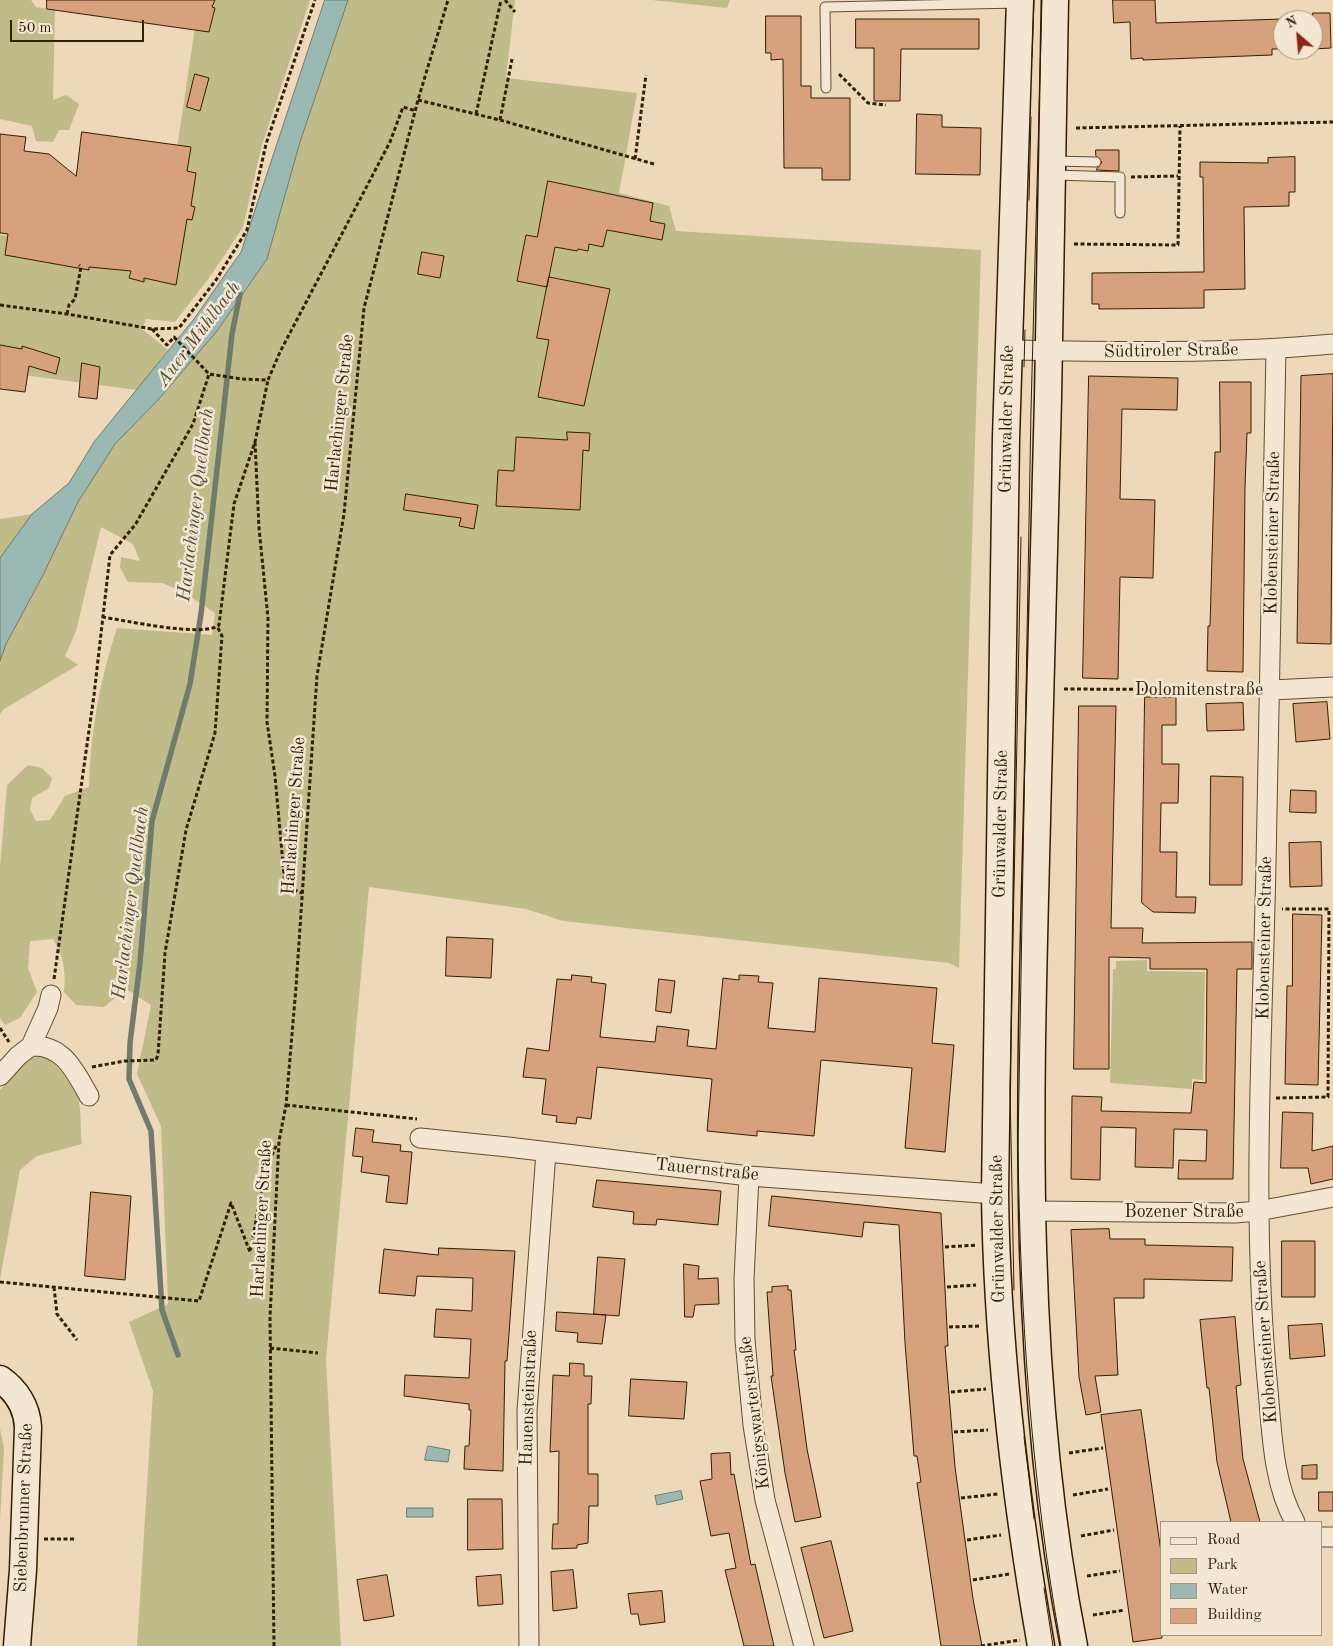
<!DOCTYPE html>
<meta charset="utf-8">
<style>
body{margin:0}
#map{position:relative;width:1333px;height:1646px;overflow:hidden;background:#edd8ba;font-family:"Old Standard TT",serif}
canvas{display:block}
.legend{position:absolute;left:1160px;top:1521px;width:162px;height:115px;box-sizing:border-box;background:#f3e6d2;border:1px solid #a6967f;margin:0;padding:6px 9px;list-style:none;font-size:15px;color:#321f02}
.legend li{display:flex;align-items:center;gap:10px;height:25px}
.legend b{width:25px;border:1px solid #a6967f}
.north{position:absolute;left:1273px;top:10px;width:50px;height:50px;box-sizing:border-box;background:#f3e6d2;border:1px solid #a6967f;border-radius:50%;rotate:333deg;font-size:14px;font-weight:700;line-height:20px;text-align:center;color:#321f02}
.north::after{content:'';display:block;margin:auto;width:18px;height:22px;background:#8f2418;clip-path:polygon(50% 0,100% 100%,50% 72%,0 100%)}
.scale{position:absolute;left:10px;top:20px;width:134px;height:22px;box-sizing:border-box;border:2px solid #321f02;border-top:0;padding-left:6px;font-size:15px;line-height:18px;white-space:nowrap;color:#321f02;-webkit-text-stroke:4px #f3e6d2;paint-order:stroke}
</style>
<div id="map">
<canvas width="1333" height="1646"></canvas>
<ul class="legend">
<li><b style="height:6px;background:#f3e6d2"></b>Road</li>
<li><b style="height:14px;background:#c0bc8a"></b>Park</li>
<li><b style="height:14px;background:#99b9b2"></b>Water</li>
<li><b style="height:14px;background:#d7a17d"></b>Building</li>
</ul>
<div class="north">N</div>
<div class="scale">50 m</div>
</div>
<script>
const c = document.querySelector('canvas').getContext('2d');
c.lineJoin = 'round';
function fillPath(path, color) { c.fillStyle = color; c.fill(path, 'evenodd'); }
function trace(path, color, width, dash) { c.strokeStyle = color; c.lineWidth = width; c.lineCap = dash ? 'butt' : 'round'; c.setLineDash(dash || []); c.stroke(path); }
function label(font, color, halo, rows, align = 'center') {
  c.font = font + ' "Old Standard TT",serif'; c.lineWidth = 5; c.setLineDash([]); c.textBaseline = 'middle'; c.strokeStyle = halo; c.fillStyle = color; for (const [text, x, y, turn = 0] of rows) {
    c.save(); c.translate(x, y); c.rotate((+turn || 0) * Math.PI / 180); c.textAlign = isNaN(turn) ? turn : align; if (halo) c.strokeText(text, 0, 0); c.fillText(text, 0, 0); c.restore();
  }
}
const green = new Path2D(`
 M 0,0 L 31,0 L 36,7 L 55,10 L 53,100 L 66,95 L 79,104 L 69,130 L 59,130 L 53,142 L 36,141 L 32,126 L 0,119 Z
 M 199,0 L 310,0 L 262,145 L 243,227 L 212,274 L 175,322 L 146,319 L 142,329 L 168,350 L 137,390 L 0,372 L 0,235 L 161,256 Z
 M 348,0 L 515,0 L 506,78 L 637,93 L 619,193 L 669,206 L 676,231 L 981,250 L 959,968 L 949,963 L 563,921 L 526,909 L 369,887 L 326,1359 L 341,1646 L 137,1646 L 153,1391 L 129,1322 L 168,1304 L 161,1126 L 137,1074 L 151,1005 L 126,989 L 104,1007 L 76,1005 L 64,992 C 66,972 64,956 53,939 L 30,941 L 28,968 L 37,992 L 20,1018 L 5,1025 L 0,1018 L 0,867 L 7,785 L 28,765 L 42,768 L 52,778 L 49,788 L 32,798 L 30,810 L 36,821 L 50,820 L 65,796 L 89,787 C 90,734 100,679 117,628 L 212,635 L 215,613 L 182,591 L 162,583 L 128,582 L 120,568 L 121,557 L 140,561 L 133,544 L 101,527 L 76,631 L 65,656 L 78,665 L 4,709 L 0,714 L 0,661 L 6,644 L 42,577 L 78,502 L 115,444 L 159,399 L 217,331 L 267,259 L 300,142 Z
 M 652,0 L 730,0 L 727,8 Z
 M 32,514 L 0,558 L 0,519 Z
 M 1147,960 L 1147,971 L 1205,972 L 1203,1080 L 1192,1079 L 1192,1089 L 1110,1083 L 1113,969 L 1116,969 L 1116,961 Z
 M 41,1055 C 85,1078 79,1099 82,1144 L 37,1156 L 20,1170 L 0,1279 L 0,1090 L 29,1059 Z
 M 0,1429 L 4,1448 L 0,1521 Z`);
const water = new Path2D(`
 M 325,0 L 348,0 L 300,142 L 267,259 L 217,331 L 159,399 L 115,444 L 78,502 L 42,577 L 6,644 L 0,661 L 0,558 L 32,514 L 69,483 L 94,442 L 194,319 L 241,252 Z
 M 428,1446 L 450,1450 L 448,1462 L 425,1460 Z
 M 681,1491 L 683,1499 L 657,1505 L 655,1496 Z
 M 407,1508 L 433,1508 L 433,1517 L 407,1517 Z`);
const stream = new Path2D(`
 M 178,1355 L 162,1310 L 151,1131 L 129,1079 L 130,1043 L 140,963 L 152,821 L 190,684 L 201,614 L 232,334 L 240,294`);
const building = new Path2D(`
 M 47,0 L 215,0 L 212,7 L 215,8 L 209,32 L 47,9 Z
 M 1113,0 L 1155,0 L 1156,23 L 1283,19 L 1283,49 L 1272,49 L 1272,55 L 1143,60 L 1143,58 L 1131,59 L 1130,22 L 1114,23 Z
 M 1313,13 L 1330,13 L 1331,48 L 1313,49 Z
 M 766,16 L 801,16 L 801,86 L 811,86 L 811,98 L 850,98 L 850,180 L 822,180 L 822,168 L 784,168 L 783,59 L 771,60 L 771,53 L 766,53 Z
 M 856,19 L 979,19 L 979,49 L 901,49 L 900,101 L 874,101 L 874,48 L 856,48 Z
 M 195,74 L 209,78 L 200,111 L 187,107 Z
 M 917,114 L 942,115 L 942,127 L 981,128 L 980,175 L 916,174 Z
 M 82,132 L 191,147 L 187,171 L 196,173 L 191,206 L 195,207 L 192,220 L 187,219 L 176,285 L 144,278 L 144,282 L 129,278 L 131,271 L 89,267 L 89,270 L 5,255 L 8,234 L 0,233 L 0,134 L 26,137 L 24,151 L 49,154 L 76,176 Z
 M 1096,150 L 1119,150 L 1119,171 L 1096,170 L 1102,162 L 1096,156 Z
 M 1295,157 L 1295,192 L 1289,192 L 1289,206 L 1244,207 L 1245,289 L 1204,290 L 1204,308 L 1099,309 L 1099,304 L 1092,304 L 1092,273 L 1204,272 L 1203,177 L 1200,177 L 1200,162 L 1268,163 L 1268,158 Z
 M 548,181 L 653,203 L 650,221 L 665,224 L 662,240 L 607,230 L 603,247 L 589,244 L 588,251 L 578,249 L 577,251 L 555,247 L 547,287 L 517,281 L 526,235 L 537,237 Z
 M 422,252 L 444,256 L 440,278 L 418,274 Z
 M 549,277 L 610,289 L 584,406 L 538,397 L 549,340 L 537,338 Z
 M 0,345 L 22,349 L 22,346 L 60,358 L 56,374 L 29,366 L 25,392 L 0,389 Z
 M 82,363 L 100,367 L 97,399 L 79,397 Z
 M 1333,374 L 1331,644 L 1297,643 L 1301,376 Z
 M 1089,376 L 1178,378 L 1177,410 L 1122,409 L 1120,499 L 1155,500 L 1153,578 L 1120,577 L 1118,679 L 1083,678 Z
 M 1220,382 L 1251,382 L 1251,433 L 1247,433 L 1245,487 L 1243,672 L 1207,671 L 1208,626 L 1210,626 L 1215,452 L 1220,452 Z
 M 567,432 L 590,433 L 589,451 L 583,450 L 580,510 L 496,506 L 498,470 L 514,471 L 516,437 L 567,440 Z
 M 406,494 L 478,505 L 474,529 L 459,526 L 461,518 L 404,510 Z
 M 1145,697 L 1176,697 L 1176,725 L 1162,725 L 1162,764 L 1179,764 L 1178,803 L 1161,803 L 1160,852 L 1177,852 L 1176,897 L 1196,897 L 1195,913 L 1153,912 L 1142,903 Z
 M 1327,702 L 1330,739 L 1296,742 L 1293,704 Z
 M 1243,703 L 1244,730 L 1207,731 L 1206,704 Z
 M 1079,706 L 1116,706 L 1111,928 L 1143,928 L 1142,943 L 1252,942 L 1252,969 L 1237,969 L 1233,1179 L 1178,1179 L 1179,1160 L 1206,1161 L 1207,1130 L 1174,1129 L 1173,1168 L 1135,1167 L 1136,1128 L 1101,1127 L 1100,1180 L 1071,1179 L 1072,1096 L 1102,1097 L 1101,1111 L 1191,1113 L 1194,1082 L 1206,1083 L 1207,969 L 1150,969 L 1150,958 L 1109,957 L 1109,1069 L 1074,1069 Z
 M 1211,776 L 1243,777 L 1242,885 L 1210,885 Z
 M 1291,790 L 1316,791 L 1316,813 L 1290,812 Z
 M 1321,842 L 1322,886 L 1290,887 L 1289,843 Z
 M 1293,914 L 1322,915 L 1318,1085 L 1285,1084 L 1287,986 L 1292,986 Z
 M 447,937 L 493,939 L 491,978 L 446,976 Z
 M 572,975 L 592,977 L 591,982 L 606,984 L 600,1037 L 655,1042 L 657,1026 L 689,1030 L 687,1046 L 716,1049 L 723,978 L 739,980 L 739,975 L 759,976 L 758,982 L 773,983 L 768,1028 L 815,1032 L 819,978 L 937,988 L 932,1043 L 954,1045 L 945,1152 L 905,1148 L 912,1068 L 821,1060 L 814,1136 L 757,1131 L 757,1136 L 707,1131 L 712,1079 L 597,1067 L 591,1119 L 577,1117 L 576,1124 L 556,1122 L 557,1116 L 542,1114 L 546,1079 L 523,1077 L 527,1048 L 549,1051 L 557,979 L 571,980 Z
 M 659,979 L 675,981 L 671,1013 L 656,1011 Z
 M 1283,1112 L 1313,1113 L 1312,1151 L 1333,1146 L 1333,1179 L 1311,1184 L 1308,1168 L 1281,1168 Z
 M 356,1128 L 374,1130 L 372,1142 L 401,1145 L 400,1151 L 412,1152 L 407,1204 L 386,1202 L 389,1176 L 361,1172 L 363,1157 L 353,1156 Z
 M 597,1180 L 721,1191 L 718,1225 L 657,1219 L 656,1225 L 633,1224 L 634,1212 L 593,1207 Z
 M 91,1192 L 131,1196 L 125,1280 L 85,1276 Z
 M 772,1196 L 941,1213 L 948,1346 L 945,1346 L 955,1467 L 973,1599 L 982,1646 L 941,1646 L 917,1483 L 921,1482 L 917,1456 L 914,1456 L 905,1343 L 899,1225 L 864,1222 L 862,1237 L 769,1226 Z
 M 1109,1229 L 1110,1239 L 1145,1239 L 1145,1245 L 1233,1247 L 1232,1281 L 1144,1279 L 1144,1298 L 1114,1298 L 1118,1375 L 1095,1376 L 1101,1412 L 1086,1415 L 1079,1377 L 1071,1230 Z
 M 1282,1241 L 1315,1241 L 1315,1297 L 1282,1297 Z
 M 439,1248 L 515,1251 L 507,1361 L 505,1361 L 503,1471 L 464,1469 L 465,1446 L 469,1446 L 471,1410 L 469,1410 L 469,1404 L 404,1396 L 405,1375 L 469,1378 L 471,1339 L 434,1337 L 436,1309 L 472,1311 L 473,1278 L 417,1276 L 415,1296 L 379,1293 L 384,1249 L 438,1255 Z
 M 598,1257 L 625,1259 L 619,1316 L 594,1314 Z
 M 684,1264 L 699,1266 L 698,1279 L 718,1278 L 719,1304 L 695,1305 L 693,1317 L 685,1317 Z
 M 788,1286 L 788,1290 L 791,1290 L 796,1350 L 794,1350 L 807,1449 L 821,1517 L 795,1522 L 785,1473 L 771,1376 L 773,1376 L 767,1292 L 772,1292 L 772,1287 Z
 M 557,1312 L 606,1315 L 602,1344 L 577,1342 L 578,1333 L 556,1331 Z
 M 1235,1317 L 1241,1385 L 1236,1386 L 1243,1459 L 1260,1522 L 1231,1522 L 1217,1462 L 1209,1388 L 1207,1388 L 1200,1320 Z
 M 1322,1324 L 1325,1356 L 1290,1359 L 1288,1326 Z
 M 570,1363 L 584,1364 L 584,1376 L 592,1376 L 591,1404 L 588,1404 L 588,1474 L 598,1474 L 598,1506 L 589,1506 L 588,1543 L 577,1545 L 577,1548 L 552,1549 L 553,1524 L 558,1524 L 559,1451 L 550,1452 L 553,1375 L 569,1376 Z
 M 631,1379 L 687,1382 L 684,1419 L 629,1416 Z
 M 1141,1410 L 1162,1559 L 1162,1638 L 1133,1642 L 1101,1415 Z
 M 730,1453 L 731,1475 L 734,1474 L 751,1565 L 755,1564 L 774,1646 L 744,1646 L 725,1570 L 736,1568 L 729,1533 L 711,1536 L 700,1481 L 712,1479 L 711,1454 Z
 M 1317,1465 L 1317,1479 L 1302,1479 L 1302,1466 Z
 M 1319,1492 L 1333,1492 L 1333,1511 L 1319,1511 Z
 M 468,1499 L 502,1499 L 503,1549 L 468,1550 Z
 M 831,1541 L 853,1631 L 824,1638 L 801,1548 Z
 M 573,1570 L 577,1608 L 553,1611 L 551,1572 Z
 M 387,1575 L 394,1616 L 364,1621 L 357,1580 Z
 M 501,1575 L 503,1604 L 478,1606 L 476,1577 Z
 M 662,1591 L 665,1622 L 640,1625 L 638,1614 L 631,1614 L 628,1594 Z`);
const path = new Path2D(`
 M 505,0 L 515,12
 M 839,74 L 868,103 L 886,105
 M 418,100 L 500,120 L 654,164
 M 476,114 L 501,0
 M 500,120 L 512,59
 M 1076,128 L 1333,122
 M 635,159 L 646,75
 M 1131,177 L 1178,176
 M 1074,244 L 1178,245 L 1180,126
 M 0,305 L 67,314 L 152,329 L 179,328 L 216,280 L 247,230 L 266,144 L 315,0
 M 67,314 L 69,305 L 75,299 L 81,267 L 79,265
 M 152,329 L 167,345 L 174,337 L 209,374 L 242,379 L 268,380 L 280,352 L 390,142 L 403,107 L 416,111
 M 255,442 L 259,528 L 268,618 L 267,722 L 275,776 L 285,886 L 302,893
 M 102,617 C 124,620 203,638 219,625 L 234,504 L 255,442 L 268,380
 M 1064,689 L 1254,690
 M 54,979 L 94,695 L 110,555 L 135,525 L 193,424 L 209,374
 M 0,1028 L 9,1042
 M 92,1067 L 124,1061 L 156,1060 L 158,1055 L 165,953 L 186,830 L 215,733 L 222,636 L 217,626
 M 1276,1098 L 1328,1097 L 1329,909 L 1282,909
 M 286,1105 L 417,1119
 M 945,1247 L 977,1245
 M 0,1282 L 199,1301 L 231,1203 L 250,1252 L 266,1168 L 277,1144
 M 54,1287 L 57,1314 L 77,1340
 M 947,1287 L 976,1285
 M 949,1327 L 979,1326
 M 270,1348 L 318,1353
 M 951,1392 L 986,1389
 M 954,1432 L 988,1430
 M 1069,1453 L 1103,1448
 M 1073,1495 L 1108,1489
 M 961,1498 L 998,1494
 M 1081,1536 L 1114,1530
 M 44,1539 L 76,1539
 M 967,1540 L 1001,1535
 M 1087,1576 L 1120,1571
 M 973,1580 L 1009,1574
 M 1093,1615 L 1125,1610
 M 274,1646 L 270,1317 L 279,1141 L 286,1105 L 296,987 L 317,676 L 344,514 L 364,308 L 418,100 L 448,0
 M 981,1646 L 1020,1640`);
const lane = new Path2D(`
 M 826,88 L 825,7 L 1019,3
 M 1054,161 L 1096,162
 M 1054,175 L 1120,177 L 1120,213`);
const street = new Path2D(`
 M 1276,349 C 1273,535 1270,720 1265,905 C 1261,1067 1252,1229 1268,1390 C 1272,1434 1273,1483 1295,1522
 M 1008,350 C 1117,352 1225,354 1333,344
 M 1271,690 L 1333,687
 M 31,1046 C 63,1044 75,1071 89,1096
 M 0,1076 L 18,1056 L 31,1046 L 48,1008 L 51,995
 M 420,1138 L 508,1147 L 749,1176 L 995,1194
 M 749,1176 L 744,1279 L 745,1340 L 753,1425 L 765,1500 L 804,1646
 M 1034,1211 L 1235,1213 L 1258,1211 L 1333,1197
 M 1322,1537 L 1333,1537
 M 529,1646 L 527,1411 L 546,1152`);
const secondary = new Path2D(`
 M 1020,0 L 1006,438 L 995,1194 C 997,1345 1015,1497 1041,1646
 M 1055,0 C 1052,133 1051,265 1048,398 C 1045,538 1040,679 1037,820 C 1030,1094 1020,1375 1074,1646
 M 0,1379 C 16,1390 27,1407 28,1427 L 23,1570 L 17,1646`);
const tram = new Path2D(`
 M 1042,0 L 1031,410 L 1018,1144 C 1020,1313 1031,1480 1061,1646
 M 1032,57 L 1034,0
 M 1029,200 L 1031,117
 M 1024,367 L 1025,330
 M 1014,1290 L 1010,1089 L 1021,537
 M 1024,1437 L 1034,1519
 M 1044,1588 L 1053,1646`);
const streetNames = [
 ["Südtiroler Straße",1171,351,-1],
 ["Harlachinger Straße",340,413,-84],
 ["Grünwalder Straße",1007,419,-89],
 ["Klobensteiner Straße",1273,533,-89],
 ["Dolomitenstraße",1199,690],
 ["Harlachinger Straße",294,816,-86],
 ["Grünwalder Straße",1001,824,-89],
 ["Klobensteiner Straße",1265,938,-89],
 ["Tauernstraße",707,1170,6],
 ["Bozener Straße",1184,1212],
 ["Harlachinger Straße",262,1219,-87],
 ["Grünwalder Straße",998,1229,-91],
 ["Klobensteiner Straße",1266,1342,-94],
 ["Hauensteinstraße",529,1398,-88],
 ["Königswarterstraße",755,1413,-97],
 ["Siebenbrunner Straße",24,1508,-88]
];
const waterNames = [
 ["Auer Mühlbach",199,334,-53],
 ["Harlachinger Quellbach",196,505,-83],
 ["Harlachinger Quellbach",131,903,-83]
];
fillPath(green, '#c0bc8a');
fillPath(water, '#99b9b2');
trace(water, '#707b6c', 1);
trace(stream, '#707b6c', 5.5);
fillPath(building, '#d7a17d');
trace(building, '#321f02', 1);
trace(lane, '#614d30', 11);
trace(street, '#614d30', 21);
trace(secondary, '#321f02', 29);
trace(path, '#321f02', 3, [4, 2.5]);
trace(lane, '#f3e6d2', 9);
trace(street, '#f3e6d2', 19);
trace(secondary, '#f3e6d2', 26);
trace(tram, '#321f02', 1);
label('18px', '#321f02', '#f3e6d2', streetNames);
label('italic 19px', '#514d37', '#f3e6d2', waterNames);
</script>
